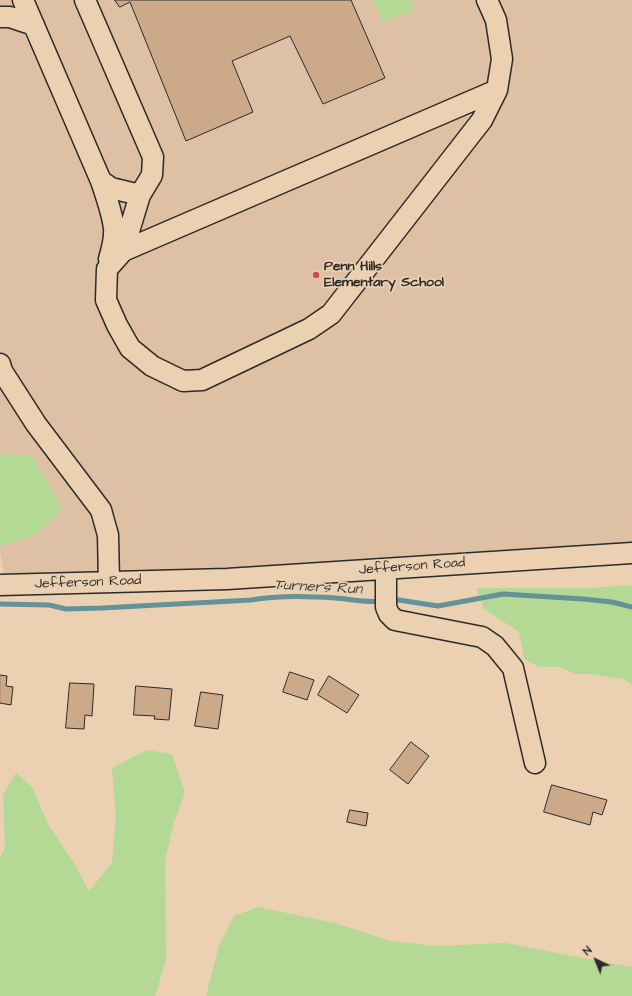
<!DOCTYPE html>
<style>
body{margin:0}
#map{position:relative;width:632px;height:996px;overflow:hidden;background:#ebd0b2;font-family:"Architects Daughter",sans-serif}
canvas{display:block}
.north{position:absolute;left:576px;top:940px;width:40px;height:40px;-webkit-text-stroke:3px #ebd0b2;paint-order:stroke;rotate:317deg;font-size:11px;font-weight:700;line-height:16px;text-align:center;color:#2b2b2b}
.north::after{content:'';display:block;margin:auto;width:14px;height:18px;background:#2b2b2b;clip-path:polygon(50% 0,100% 100%,50% 72%,0 100%)}
</style>
<div id="map">
<canvas width="632" height="996"></canvas>
<div class="north">N</div>
</div>
<script>
const c = document.querySelector('canvas').getContext('2d');
c.lineJoin = 'round';
function fillPath(path, color) { c.fillStyle = color; c.fill(path, 'evenodd'); }
function trace(path, color, width, dash) { c.strokeStyle = color; c.lineWidth = width; c.lineCap = dash ? 'butt' : 'round'; c.setLineDash(dash || []); c.stroke(path); }
function label(font, color, halo, rows, align = 'center') {
  c.font = font + ' "Architects Daughter",sans-serif'; c.lineWidth = 3.5; c.setLineDash([]); c.textBaseline = 'middle'; c.strokeStyle = halo; c.fillStyle = color; for (const [text, x, y, turn = 0] of rows) {
    c.save(); c.translate(x, y); c.rotate((+turn || 0) * Math.PI / 180); c.textAlign = isNaN(turn) ? turn : align; if (halo) c.strokeText(text, 0, 0); c.fillText(text, 0, 0); c.restore();
  }
}
const built = new Path2D(`
 M 0,0 L 632,0 L 632,553 L 6,586 L 0,551 Z`);
const green = new Path2D(`
 M 373,0 L 411,0 L 414,10 L 382,22 Z
 M 0,454 L 32,456 L 63,509 L 35,535 L 0,546 Z
 M 632,585 L 632,685 L 623,679 L 589,674 L 575,674 L 560,667 L 539,667 L 524,659 L 519,632 L 484,609 L 476,588 L 592,588 Z
 M 146,750 L 172,754 L 185,793 L 174,822 L 165,861 L 166,960 L 155,996 L 0,996 L 0,858 L 5,848 L 3,795 L 16,773 L 32,787 L 48,824 L 75,865 L 89,891 L 112,863 L 116,817 L 112,768 Z
 M 258,907 L 335,923 L 390,941 L 435,946 L 505,943 L 632,967 L 632,996 L 206,996 L 219,946 L 234,916 Z`);
const stream = new Path2D(`
 M 390,601 L 399,600 L 438,606 L 503,594 L 583,599 L 612,602 L 632,607
 M 0,604 L 49,605 L 66,609 L 102,608 L 251,600 C 278,595 308,596 335,598 C 351,599 365,603 382,601`);
const building = new Path2D(`
 M 115,0 L 351,0 L 385,78 L 323,104 L 290,36 L 232,61 L 253,112 L 186,141 L 130,2 L 120,7 Z
 M 290,672 L 314,680 L 307,700 L 283,692 Z
 M 0,675 L 7,676 L 6,686 L 13,687 L 11,705 L 0,703 Z
 M 329,676 L 359,695 L 347,713 L 318,695 Z
 M 70,683 L 94,684 L 92,716 L 85,715 L 84,729 L 66,728 Z
 M 136,686 L 172,689 L 169,720 L 154,719 L 155,716 L 134,715 Z
 M 201,692 L 223,695 L 218,729 L 195,726 Z
 M 411,742 L 429,756 L 408,784 L 390,770 Z
 M 552,785 L 607,800 L 602,815 L 593,812 L 590,825 L 544,812 Z
 M 350,810 L 368,813 L 366,826 L 347,822 Z`);
const minor = new Path2D(`
 M 23,0 L 101,181 L 111,188 L 140,195
 M 85,0 L 153,157 L 152,175 L 140,195 L 123,251
 M 487,0 L 496,20 L 502,59 L 497,90 L 482,120 L 331,314 L 309,329 L 202,380 L 183,381 L 152,366 L 130,348 L 117,325 L 106,300 L 107,269 L 123,251 L 497,90
 M 0,17 L 10,17 L 34,25
 M 101,181 C 106,196 112,212 114,228 C 115,238 112,249 109,259
 M 0,364 L 2,371 L 36,424 L 101,510 L 108,535 L 109,582
 M 386,569 L 386,607 L 389,614 L 395,620 L 482,637 L 495,646 L 513,668 L 535,763
 M 0,585 L 227,579 L 632,553`);
const markers = [
 [316,275,4,"#d1495b"]
];
const poiNames = [
 ["Penn Hills",324,267],
 ["Elementary School",324,283]
];
const streetNames = [
 ["Jefferson Road",412,567,-4],
 ["Jefferson Road",88,583,-2]
];
const waterNames = [
 ["Turners Run",318,588,3]
];
fillPath(built, '#dec1a4');
fillPath(green, '#b3d994');
trace(stream, '#639398', 5);
fillPath(building, '#cca989');
trace(building, '#2b2b2b', 1);
trace(minor, '#2b2b2b', 23);
trace(minor, '#ebd0b2', 20);
for (const [x, y, r, color] of markers) { const dot = new Path2D(); dot.arc(x, y, r, 0, 2 * Math.PI); c.fillStyle = color; c.fill(dot); trace(dot, '#ebd0b2', 1.5); }
label('bold 14px', '#2b2b2b', '#ebd0b2', poiNames, 'left');
label('14px', '#2b2b2b', '#ebd0b2', streetNames);
label('italic 15px', '#394546', '#ebd0b2', waterNames);
</script>
